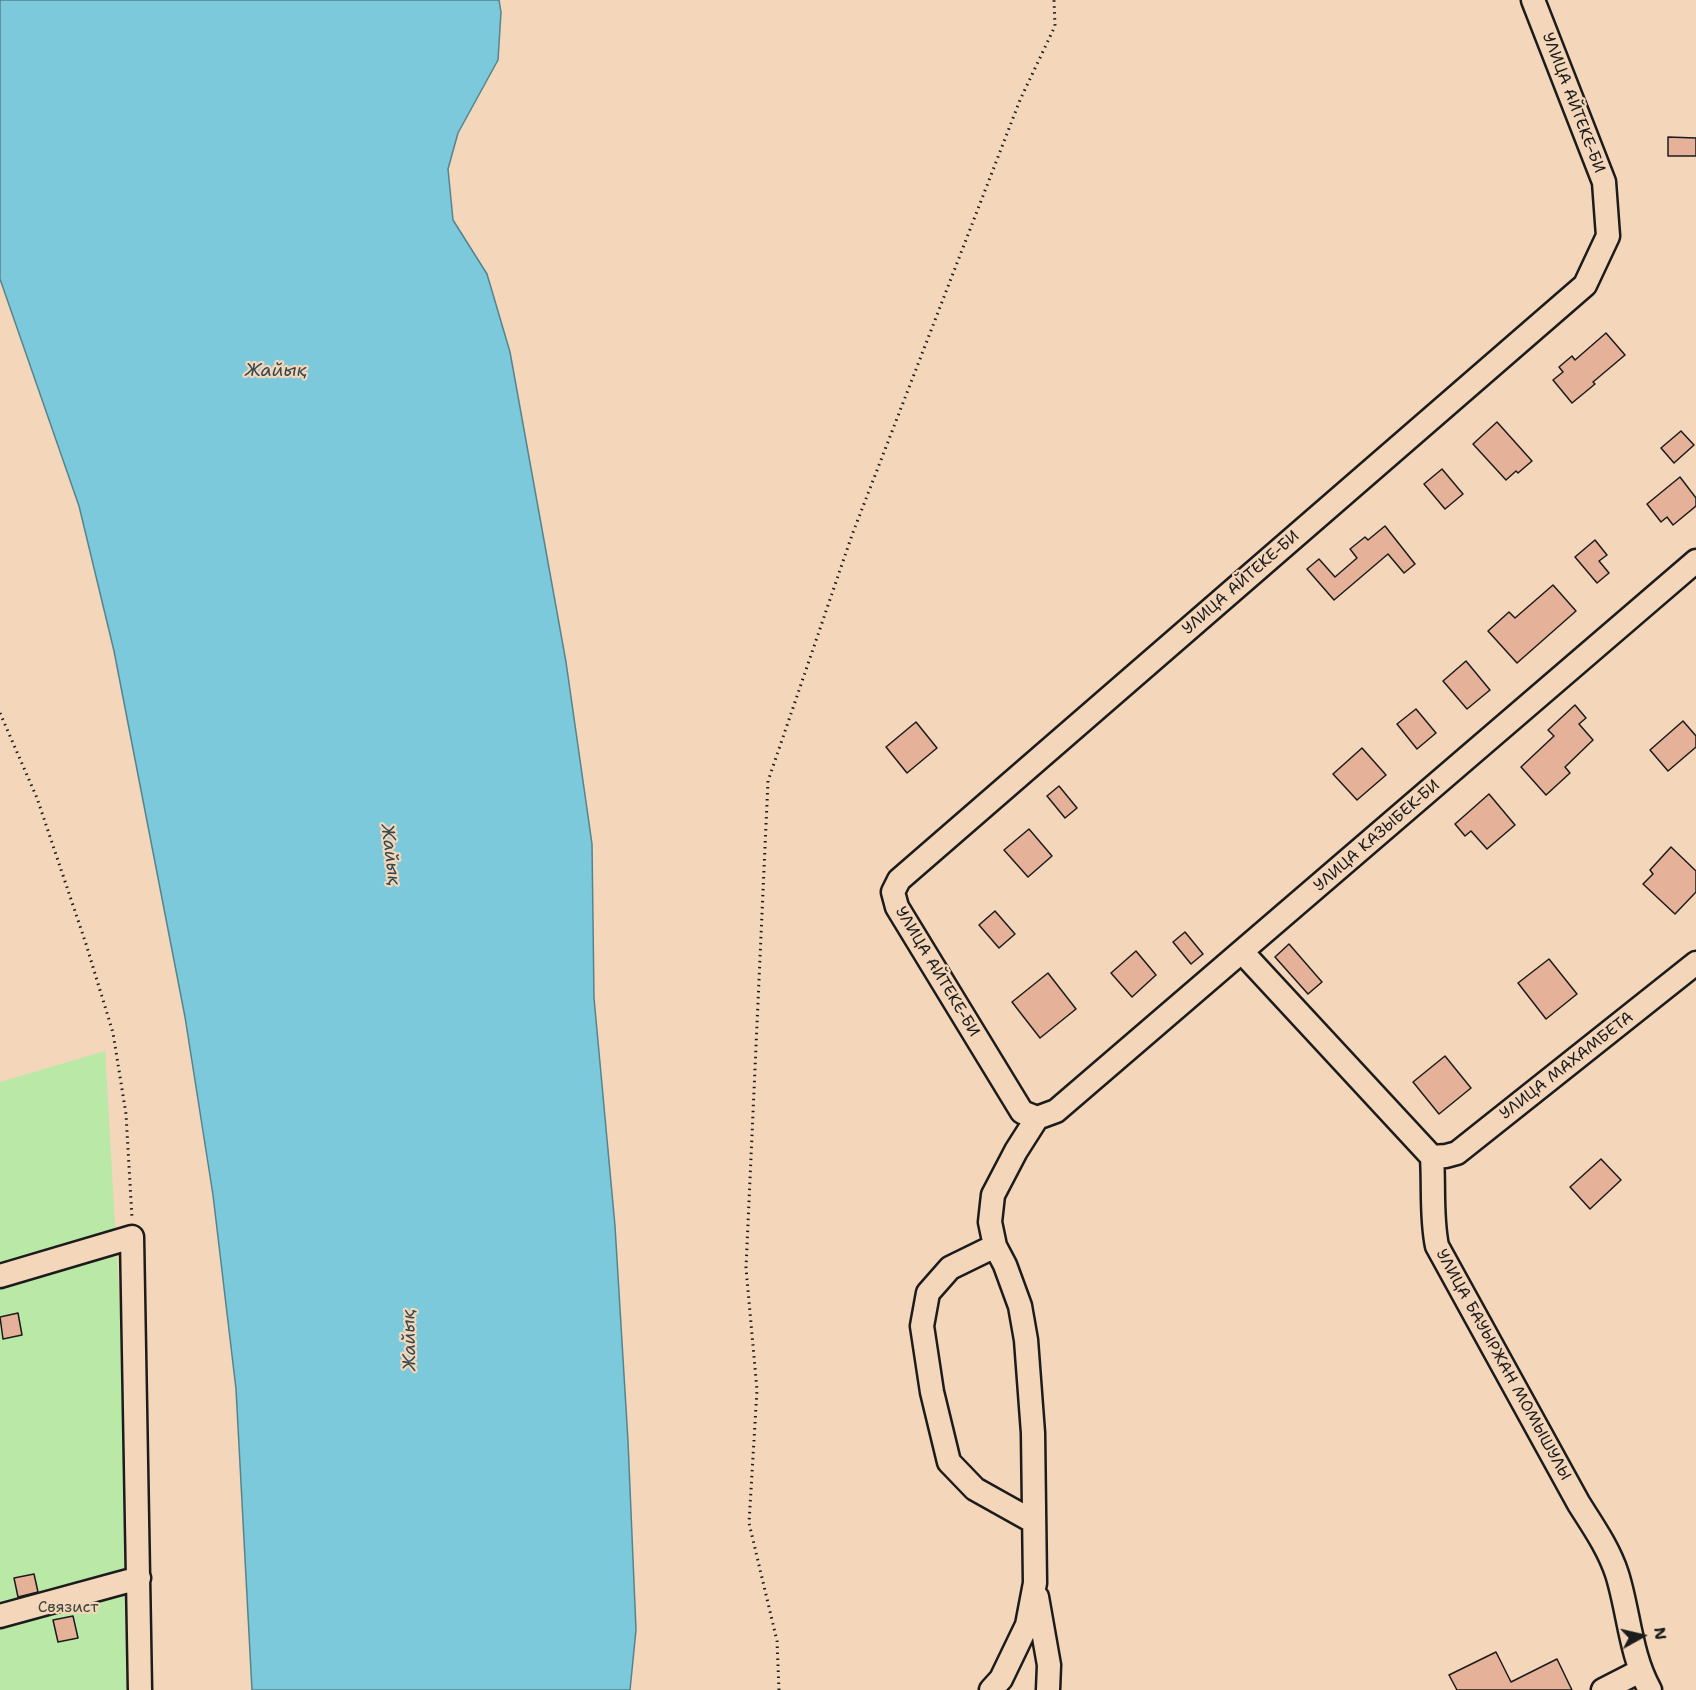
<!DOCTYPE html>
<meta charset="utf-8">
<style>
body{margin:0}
#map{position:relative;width:1696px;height:1690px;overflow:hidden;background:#f4d6ba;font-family:"Shantell Sans",sans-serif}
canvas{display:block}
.north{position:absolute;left:1612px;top:1606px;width:60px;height:60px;-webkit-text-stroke:4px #f4d6ba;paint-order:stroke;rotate:82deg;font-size:16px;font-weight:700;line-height:24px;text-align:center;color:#1c1c1c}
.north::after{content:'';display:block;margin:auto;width:21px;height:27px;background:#1c1c1c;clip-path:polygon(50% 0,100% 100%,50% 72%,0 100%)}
</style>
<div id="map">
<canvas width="1696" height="1690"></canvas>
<div class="north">N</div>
</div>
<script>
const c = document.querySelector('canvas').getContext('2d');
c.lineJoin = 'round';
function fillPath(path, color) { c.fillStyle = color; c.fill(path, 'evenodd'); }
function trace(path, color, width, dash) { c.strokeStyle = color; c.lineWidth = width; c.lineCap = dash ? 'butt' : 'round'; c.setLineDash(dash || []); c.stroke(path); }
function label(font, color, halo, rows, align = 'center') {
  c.font = font + ' "Shantell Sans",sans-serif'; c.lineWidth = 4.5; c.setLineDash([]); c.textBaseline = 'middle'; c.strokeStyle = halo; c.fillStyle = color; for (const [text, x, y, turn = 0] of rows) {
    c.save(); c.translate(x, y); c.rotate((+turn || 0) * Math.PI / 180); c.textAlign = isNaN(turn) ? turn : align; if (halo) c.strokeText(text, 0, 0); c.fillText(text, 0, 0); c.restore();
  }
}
const green = new Path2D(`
 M 105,1051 L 142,1690 L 0,1690 L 0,1082 Z`);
const water = new Path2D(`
 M 0,0 L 499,0 L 501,12 L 498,60 L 458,133 L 448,169 L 453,220 L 487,274 L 510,352 L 566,662 L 592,844 L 594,998 L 615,1226 L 628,1441 L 636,1630 L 630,1690 L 252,1690 L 236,1389 L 213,1195 L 185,1017 L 114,651 L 79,506 L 0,279 Z`);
const building = new Path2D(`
 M 1668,137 L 1696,138 L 1696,156 L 1668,156 Z
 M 1606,333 L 1625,355 L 1593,382 L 1595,384 L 1572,403 L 1553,380 L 1563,372 L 1559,367 L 1572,356 L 1575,360 Z
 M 1497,422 L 1532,461 L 1518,473 L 1516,471 L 1506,480 L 1473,444 Z
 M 1681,431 L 1694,445 L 1674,463 L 1661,448 Z
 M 1442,469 L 1463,494 L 1445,509 L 1424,484 Z
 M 1680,477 L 1696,498 L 1696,506 L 1673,525 L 1667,517 L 1661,522 L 1647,504 Z
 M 1385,526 L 1415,564 L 1404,573 L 1388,554 L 1334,600 L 1307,569 L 1319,559 L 1335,577 L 1357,558 L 1350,549 L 1365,537 L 1368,540 Z
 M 1595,540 L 1607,555 L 1599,561 L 1609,573 L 1597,583 L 1575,557 Z
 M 1553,585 L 1576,611 L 1517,663 L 1488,631 L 1509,612 L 1515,618 Z
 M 1466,661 L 1490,690 L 1467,709 L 1443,681 Z
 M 1575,705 L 1586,718 L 1579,724 L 1593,740 L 1565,767 L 1570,773 L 1546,795 L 1521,767 L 1554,736 L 1548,730 Z
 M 1416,709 L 1436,733 L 1417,749 L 1397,724 Z
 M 1683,721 L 1696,736 L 1696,747 L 1668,771 L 1650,750 Z
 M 916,722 L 937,748 L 907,773 L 886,747 Z
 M 1362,748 L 1386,775 L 1357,800 L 1333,774 Z
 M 1059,786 L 1077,808 L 1065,818 L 1047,796 Z
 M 1489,794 L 1515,825 L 1487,849 L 1471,831 L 1465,836 L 1455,824 Z
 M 1029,829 L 1052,856 L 1028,877 L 1004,850 Z
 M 1671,847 L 1696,871 L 1696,892 L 1675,914 L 1643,884 L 1653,874 L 1650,870 Z
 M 995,911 L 1015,934 L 999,948 L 979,925 Z
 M 1185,932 L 1203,954 L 1191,964 L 1173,942 Z
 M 1289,944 L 1322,982 L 1308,994 L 1275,957 Z
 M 1136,951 L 1156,975 L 1132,997 L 1111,973 Z
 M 1549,959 L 1577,994 L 1546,1019 L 1518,983 Z
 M 1048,973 L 1076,1009 L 1040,1038 L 1012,1002 Z
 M 1445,1056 L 1471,1088 L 1439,1114 L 1413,1082 Z
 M 1601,1159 L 1621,1180 L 1590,1209 L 1570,1187 Z
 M 18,1313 L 22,1335 L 3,1339 L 0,1317 Z
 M 34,1574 L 38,1592 L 18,1597 L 14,1578 Z
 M 73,1616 L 78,1638 L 58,1642 L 53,1620 Z
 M 1496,1652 L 1511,1682 L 1557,1659 L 1572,1690 L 1457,1690 L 1449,1675 Z`);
const path = new Path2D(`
 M 0,713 L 37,798 L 86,944 L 113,1033 L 126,1114 L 132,1218
 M 779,1690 L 777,1641 L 749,1523 L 757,1390 L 746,1268 L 768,781 L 852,535 L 1020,100 L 1055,26 L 1054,0`);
const minor = new Path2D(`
 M 1533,0 L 1604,182 L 1608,236 L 1585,285 L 899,880 L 893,892 L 897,907 L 1022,1112 L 1037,1118 L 1056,1111 L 1696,561
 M 1243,953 L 1432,1157 C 1434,1187 1431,1217 1437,1246 L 1579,1504 C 1593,1526 1609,1549 1617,1574 C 1629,1612 1630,1654 1650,1690
 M 1432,1157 L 1446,1156 L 1457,1153 L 1696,963
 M 995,1246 L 950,1268 L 928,1293 L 922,1326 L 932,1392 L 949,1462 L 975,1489 L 1034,1522
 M 0,1276 L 132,1237 L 140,1690
 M 1037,1597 L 1049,1665 L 1048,1690
 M 0,1616 L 139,1578
 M 991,1690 L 1001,1679 L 1027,1625 L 1035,1583 L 1033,1433 L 1026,1340 L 1020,1306 L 1005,1265 L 995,1246 L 990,1222 L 993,1195 L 1016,1151 L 1037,1118
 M 1603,1690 L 1640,1671`);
const streetNames = [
 ["УЛИЦА АЙТЕКЕ-БИ",1573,103,69],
 ["УЛИЦА АЙТЕКЕ-БИ",1241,583,-41],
 ["УЛИЦА КАЗЫБЕК-БИ",1377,836,-41],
 ["УЛИЦА АЙТЕКЕ-БИ",937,972,59],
 ["УЛИЦА МАХАМБЕТА",1567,1066,-38],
 ["УЛИЦА БАУЫРЖАН МОМЫШУЛЫ",1503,1365,61]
];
const parkNames = [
 ["Связист",68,1608]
];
const waterNames = [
 ["Жайық",276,371],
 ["Жайық",390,855,83],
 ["Жайық",410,1340,-91]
];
fillPath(green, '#b9e8a7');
fillPath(water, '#7bc9da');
trace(water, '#55848e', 1.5);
fillPath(building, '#e5b198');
trace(building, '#1c1c1c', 1.5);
trace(minor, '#1c1c1c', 27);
trace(path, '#1c1c1c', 3, [1.5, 4.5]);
trace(minor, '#f4d6ba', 22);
label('16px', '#1c1c1c', '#f4d6ba', streetNames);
label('16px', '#3b4538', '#f4d6ba', parkNames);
label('italic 18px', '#34474c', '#f4d6ba', waterNames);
</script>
